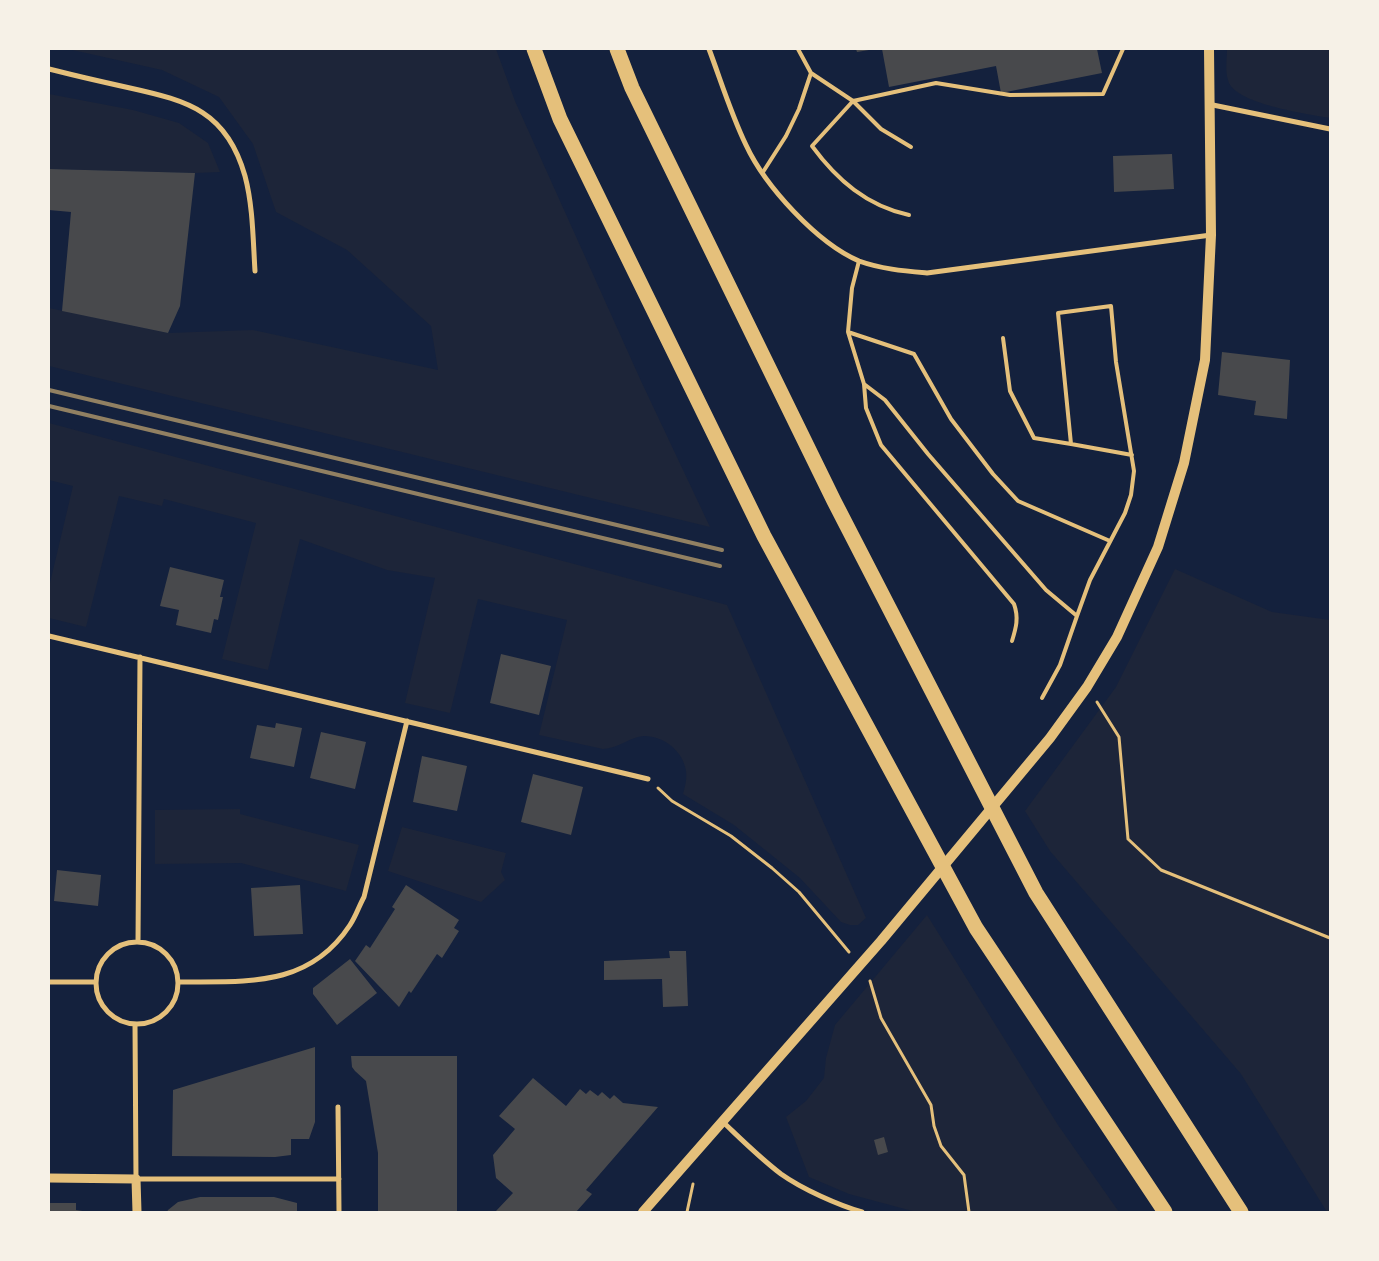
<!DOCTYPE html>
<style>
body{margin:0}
#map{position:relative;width:1379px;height:1261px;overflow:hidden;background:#14213d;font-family:"Fira Sans",sans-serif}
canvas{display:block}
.frame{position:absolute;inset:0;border:50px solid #f6f1e7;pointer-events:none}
</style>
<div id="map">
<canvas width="1379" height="1261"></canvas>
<div class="frame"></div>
</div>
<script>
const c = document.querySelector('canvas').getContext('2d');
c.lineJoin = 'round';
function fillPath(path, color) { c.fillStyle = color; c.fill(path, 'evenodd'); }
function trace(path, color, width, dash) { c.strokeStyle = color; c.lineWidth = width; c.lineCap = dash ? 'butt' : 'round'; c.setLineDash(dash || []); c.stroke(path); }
const green = new Path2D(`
 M 68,49 L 496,49 L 515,101 L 641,381 L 710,527 L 49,366 L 49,308 L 168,333 L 253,330 L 438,370 L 431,326 L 347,250 L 276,212 L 253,144 L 219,97 L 162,70 Z
 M 1227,49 L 1330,49 L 1330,118 C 1308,114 1233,104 1228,80 C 1225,71 1227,58 1227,49 Z
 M 49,94 L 133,110 L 179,123 L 208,143 L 220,172 L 195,173 L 49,169 Z
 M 49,423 L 727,605 L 866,918 L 858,925 L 850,925 L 841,922 L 800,878 L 734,825 L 683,794 C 685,787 687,779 686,771 C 683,751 664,736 644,736 C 630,737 619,748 603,749 L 539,735 L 567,620 L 478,599 L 450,713 L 405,703 L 435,578 L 387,570 L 300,539 L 268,670 L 222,659 L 256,523 L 164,499 L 162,506 L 119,496 L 86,627 L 49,618 L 49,587 L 73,486 L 49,480 Z
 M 1175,569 L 1272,612 L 1330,620 L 1330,1212 L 1327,1212 L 1241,1074 L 1050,851 L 1025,811 L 1116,687 Z
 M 240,809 L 240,814 L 359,845 L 346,891 L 241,863 L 155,864 L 155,810 Z
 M 402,827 L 506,853 L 501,872 L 505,880 L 481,902 L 388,871 Z
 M 927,915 L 1058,1125 L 1119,1212 L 916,1212 L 849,1194 L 809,1177 L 786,1117 L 806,1101 L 824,1078 L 826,1058 L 835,1025 Z`);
const building = new Path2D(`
 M 856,49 L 869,49 L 869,50 L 857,52 Z
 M 882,49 L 1097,49 L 1102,73 L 1001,93 L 996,66 L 889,87 Z
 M 1172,154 L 1174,189 L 1114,192 L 1113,156 Z
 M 49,169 L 195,173 L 180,306 L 168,333 L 62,311 L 71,212 L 49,210 Z
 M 1222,352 L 1290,360 L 1287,419 L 1254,415 L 1256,401 L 1218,395 Z
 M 170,567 L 224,580 L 220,597 L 223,597 L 218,620 L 214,619 L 211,633 L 176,625 L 179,610 L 160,606 Z
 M 501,654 L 551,666 L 539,715 L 490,703 Z
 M 276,723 L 302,728 L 294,767 L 250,758 L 257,725 L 275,728 Z
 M 321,732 L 366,742 L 355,789 L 310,778 Z
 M 422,756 L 467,766 L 457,811 L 413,802 Z
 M 533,774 L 583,787 L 571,835 L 521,822 Z
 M 57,870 L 101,875 L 98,906 L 54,901 Z
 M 300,885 L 303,934 L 254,936 L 251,888 Z
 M 406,885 L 459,920 L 454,928 L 459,931 L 442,958 L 437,954 L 411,993 L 409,991 L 399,1007 L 355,961 L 366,945 L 370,948 L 395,909 L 392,907 Z
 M 669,951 L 686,951 L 688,1006 L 663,1007 L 662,979 L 604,980 L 604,961 L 670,958 Z
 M 350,959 L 377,993 L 337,1025 L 313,994 L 313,988 Z
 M 315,1047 L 315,1122 L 309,1139 L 291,1139 L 291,1155 L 275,1157 L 172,1156 L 173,1090 Z
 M 351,1056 L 457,1056 L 457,1212 L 378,1212 L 378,1153 L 366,1081 L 355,1071 L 352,1067 Z
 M 533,1078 L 566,1106 L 580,1089 L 586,1094 L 590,1090 L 598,1096 L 602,1092 L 610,1099 L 614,1095 L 623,1103 L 658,1107 L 586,1190 L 592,1194 L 576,1212 L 497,1212 L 496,1211 L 513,1193 L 496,1178 L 493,1155 L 515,1129 L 499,1116 Z
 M 884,1137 L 888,1152 L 878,1155 L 874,1140 Z
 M 200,1197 L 274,1197 L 297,1203 L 297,1212 L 167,1212 L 168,1210 L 178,1202 Z
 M 50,1203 L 76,1203 L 76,1210 L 89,1212 L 49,1212 Z`);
const path = new Path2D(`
 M 1097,702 L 1119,737 L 1128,839 L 1161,870 L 1330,938
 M 658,788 L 672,801 L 731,836 L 772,868 L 799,892 L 849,952
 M 870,981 L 881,1018 L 931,1105 L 934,1126 L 941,1146 L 964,1175 L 969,1212
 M 687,1212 L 693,1184`);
const service = new Path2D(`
 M 798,49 L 811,73 L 853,101 L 936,83 L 1010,95 L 1103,94 L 1123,49
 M 763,172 L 786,136 L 799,109 L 811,73
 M 909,215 C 867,206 837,180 812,146 L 853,101 L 881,129 L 911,147
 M 859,261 L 852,288 L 848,332 L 914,354 L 951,419 L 993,474 L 1018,501 L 1110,541
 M 848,332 L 864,384
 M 1003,338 L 1010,391 L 1034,438 L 1071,444
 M 1077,616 L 1090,580 L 1125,513 L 1131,495 L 1134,471 L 1116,362 L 1111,306 L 1058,313 L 1071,444 L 1132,455
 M 1012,641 C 1016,628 1019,618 1014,604 L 881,445 L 866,408 L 864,384 L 885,400 L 928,454 L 1046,590 L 1077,616 L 1060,665 L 1042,698`);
const minor = new Path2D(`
 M 709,49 C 721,81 731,114 746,145 C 765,186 817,243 859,261 C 881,269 905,271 927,273 L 1211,235
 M 49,69 C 76,76 103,82 130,88 C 189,101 227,112 245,176 C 253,206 253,240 255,271
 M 1208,104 L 1330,129
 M 49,636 L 648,779
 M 138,942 L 140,657
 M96 983a41 41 0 1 1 82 0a41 41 0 1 1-82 0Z
 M 49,982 L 96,982
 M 178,982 C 245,981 308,989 350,925 C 356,916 359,906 364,897 L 407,721
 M 135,1024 L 136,1179 L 339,1179
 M 338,1107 L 339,1212
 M 723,1122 C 742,1140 760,1158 781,1174 C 802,1189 838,1205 862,1212`);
const tertiary = new Path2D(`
 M 49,1178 L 136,1179 L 137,1212`);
const secondary = new Path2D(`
 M 643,1212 L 881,941 L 1050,738 L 1087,687 L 1117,637 L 1158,547 L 1184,463 L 1205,360 L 1211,235 L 1209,49`);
const motorway = new Path2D(`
 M 534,49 L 560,119 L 764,536 L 976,928 L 1165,1212
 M 617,49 L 632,88 L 834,501 L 1036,893 L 1241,1212`);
const rail = new Path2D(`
 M 49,390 L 722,550
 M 49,406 L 720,566`);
fillPath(green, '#1d2539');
fillPath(building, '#48494c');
trace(path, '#e5c07b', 3);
trace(service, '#e5c07b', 4);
trace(minor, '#e5c07b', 5);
trace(tertiary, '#e5c07b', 9);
trace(secondary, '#e5c07b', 10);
trace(motorway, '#e5c07b', 15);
trace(rail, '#918062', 4);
</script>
